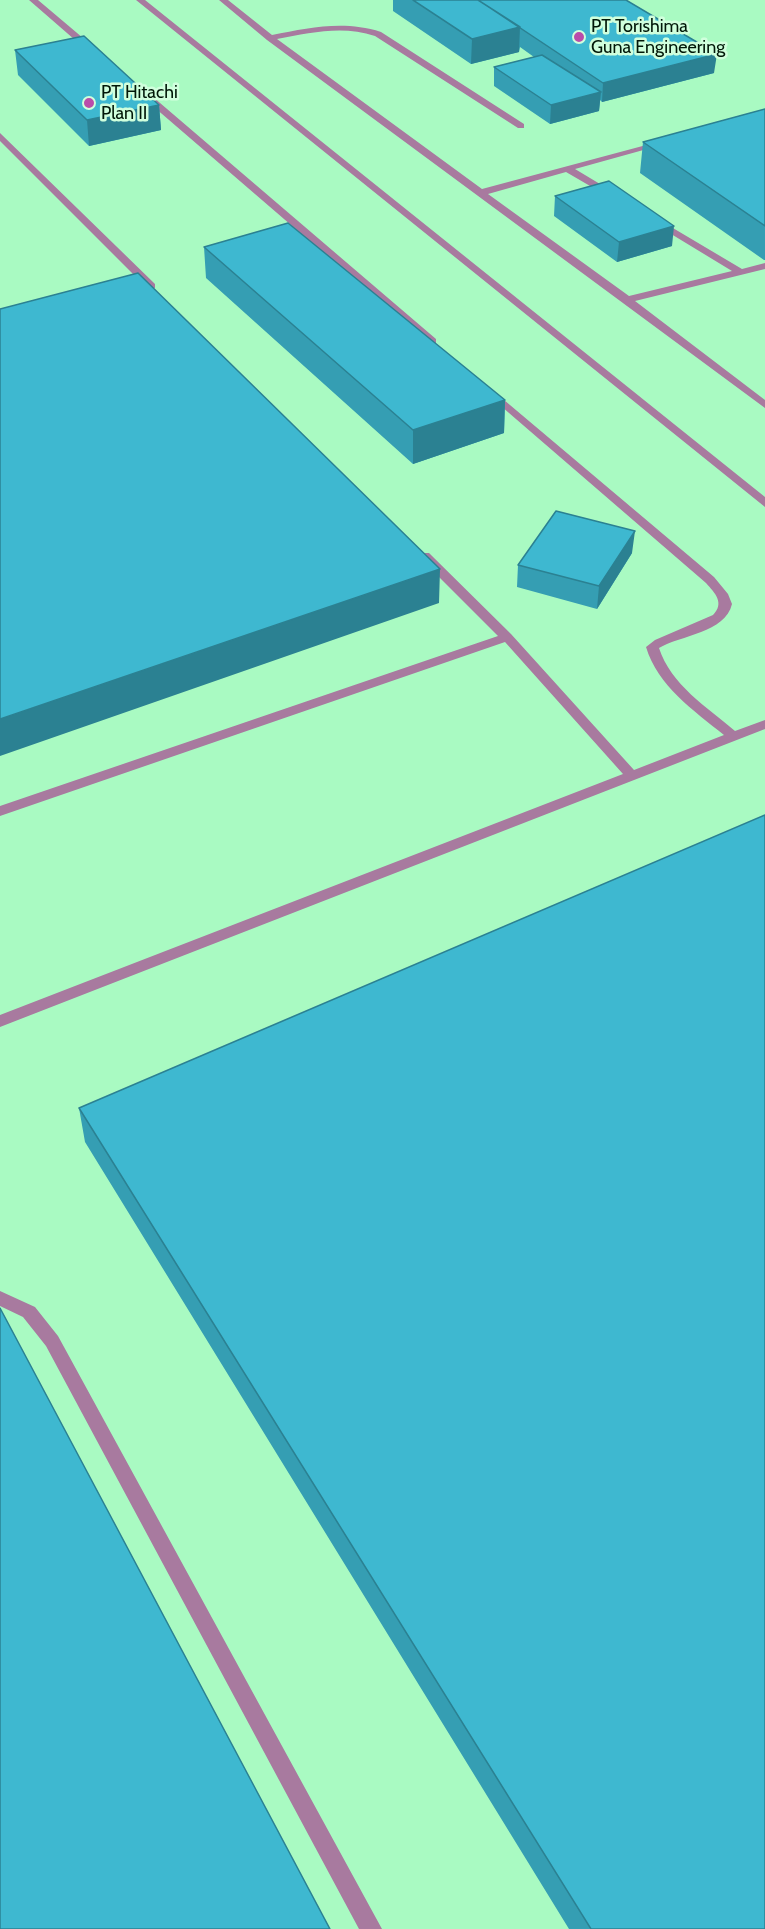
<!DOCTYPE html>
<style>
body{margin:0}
canvas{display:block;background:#a9fac2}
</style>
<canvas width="765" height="1929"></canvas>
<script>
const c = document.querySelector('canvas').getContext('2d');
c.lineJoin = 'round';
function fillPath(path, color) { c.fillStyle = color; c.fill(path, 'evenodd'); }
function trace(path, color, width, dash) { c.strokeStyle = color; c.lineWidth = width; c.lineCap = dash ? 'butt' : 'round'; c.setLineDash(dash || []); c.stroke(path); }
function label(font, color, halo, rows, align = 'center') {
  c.font = font + ' Cabin,sans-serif'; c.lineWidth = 5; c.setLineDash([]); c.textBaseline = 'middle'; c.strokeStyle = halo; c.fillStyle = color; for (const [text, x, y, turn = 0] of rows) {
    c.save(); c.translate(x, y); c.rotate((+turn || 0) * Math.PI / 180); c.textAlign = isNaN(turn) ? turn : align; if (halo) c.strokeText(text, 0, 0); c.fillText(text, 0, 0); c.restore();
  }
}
const service = new Path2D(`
 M 29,0 L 38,0 L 96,49 L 96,53 L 90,53 Z
 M 136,0 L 145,0 L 765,497 L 765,507 Z
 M 219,0 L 228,0 L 272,35 C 309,28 343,20 381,32 L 524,124 L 524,128 L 518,128 L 375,36 C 342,25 310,33 277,39 L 482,189 L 665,140 L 665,144 L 575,169 L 615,193 L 615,197 L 609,197 L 566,172 L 488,194 L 629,296 L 732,271 L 653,223 L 653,219 L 656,218 L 742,269 L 765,263 L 765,269 L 635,301 L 765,400 L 765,408 L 267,40 Z
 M 140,91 L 146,91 L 436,339 L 436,343 L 428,343 L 140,95 Z
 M 0,133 L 155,284 L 155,288 L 147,288 L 0,141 Z
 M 491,389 L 714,577 L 728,594 L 732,604 C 725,633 681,635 659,648 C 671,685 707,707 735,731 L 765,720 L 765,729 L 0,1027 L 0,1015 L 623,774 L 505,642 L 0,816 L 0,806 L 498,636 L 421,559 L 421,553 L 429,553 L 511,634 L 634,770 L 724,735 C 693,710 658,686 646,647 L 655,640 L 713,615 C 725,603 715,593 706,583 L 487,394 L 486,392 Z
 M 0,1291 L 35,1307 L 58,1336 L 382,1929 L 359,1929 L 46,1346 L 23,1317 L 0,1306 Z`);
const wall = new Path2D(`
 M 393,0 L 626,0 L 714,73 L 602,102 L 600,100 L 599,111 L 550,124 L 494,86 L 494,67 L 534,57 L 520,47 L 519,52 L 471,64 L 393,11 Z
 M 15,50 L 159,105 L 161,130 L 89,146 L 18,75 Z
 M 765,109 L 765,260 L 764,260 L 640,173 L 643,142 Z
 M 555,196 L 672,246 L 617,262 L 554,216 Z
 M 204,247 L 505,400 L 504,433 L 413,464 L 206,278 Z
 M 632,553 L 597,609 L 517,587 L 518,565 Z
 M 79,1108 L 765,1929 L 569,1929 L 85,1142 Z`);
const shadedWall = new Path2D(`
 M 520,27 L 519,52 L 471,64 L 472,39 Z
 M 717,54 L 714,73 L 602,102 L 603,83 Z
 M 601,92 L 599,111 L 550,124 L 551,105 Z
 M 159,105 L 161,130 L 89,146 L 87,120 Z
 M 674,226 L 672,246 L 617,262 L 619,242 Z
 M 505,400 L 504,433 L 413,464 L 413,430 Z
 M 635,531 L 632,553 L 597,609 L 599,586 Z
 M 440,569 L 439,603 L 0,756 L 0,719 Z`);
const building = new Path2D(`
 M 413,0 L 478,0 L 520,27 L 472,39 Z
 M 478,0 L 626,0 L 717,54 L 603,83 Z
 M 84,36 L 159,105 L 87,120 L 15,50 Z
 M 542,55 L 601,92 L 551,105 L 494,67 Z
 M 765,109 L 765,226 L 643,142 Z
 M 609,181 L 674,226 L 619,242 L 555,196 Z
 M 288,223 L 505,400 L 413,430 L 204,247 Z
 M 138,273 L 440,569 L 0,719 L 0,309 Z
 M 556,511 L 635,531 L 599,586 L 518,565 Z
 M 765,815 L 765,1929 L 591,1929 L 79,1108 Z
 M 0,1308 L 330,1929 L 0,1929 Z`);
const markers = [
 [579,37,6,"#ba4caa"],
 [89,103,6,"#ba4caa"]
];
const farPoinames = [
 ["PT Torishima",591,27],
 ["Guna Engineering",591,48],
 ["PT Hitachi",101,93],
 ["Plan II",101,114]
];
fillPath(service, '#a87a9f');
fillPath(wall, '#359eb3');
fillPath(shadedWall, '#2b8192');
fillPath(building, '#3eb8d0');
trace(building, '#2b8192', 1.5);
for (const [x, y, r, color] of markers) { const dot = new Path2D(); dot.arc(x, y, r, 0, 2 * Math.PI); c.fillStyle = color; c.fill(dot); trace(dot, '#d0ffdd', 2); }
label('18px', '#011708', '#d0ffdd', farPoinames, 'left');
</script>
